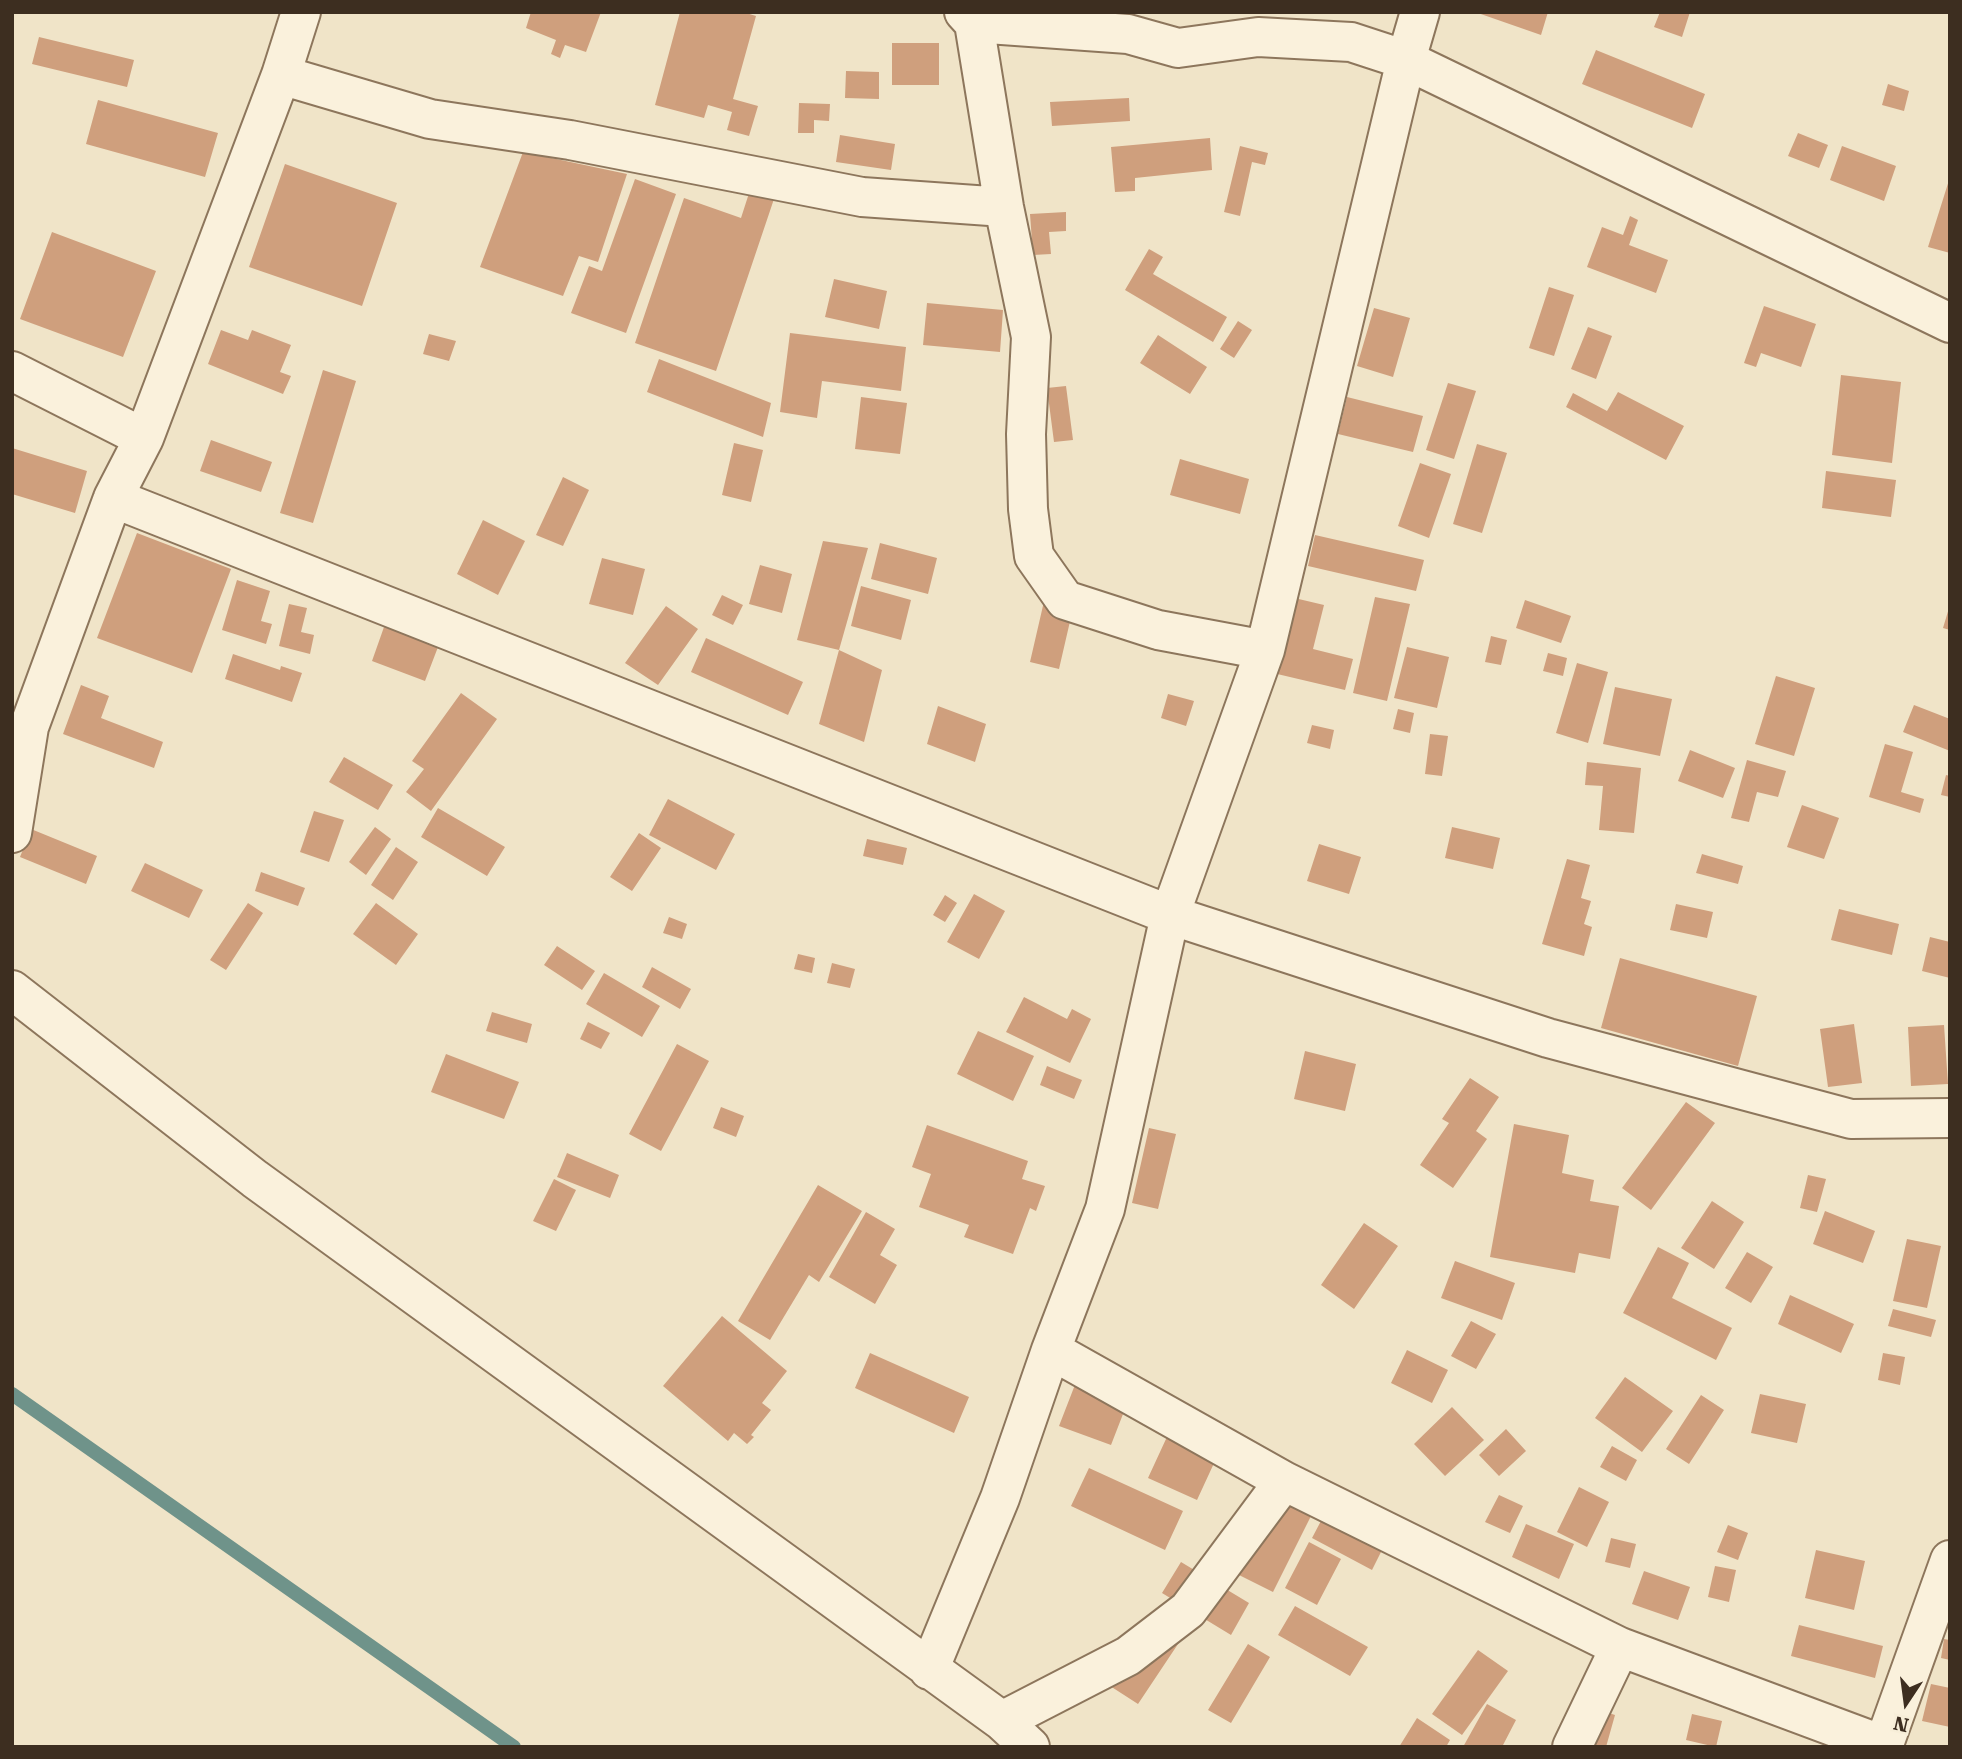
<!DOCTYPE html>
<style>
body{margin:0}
#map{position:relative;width:1962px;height:1759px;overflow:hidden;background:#f0e4c8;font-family:"Roboto Serif",serif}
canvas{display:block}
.frame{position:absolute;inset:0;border:14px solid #3d2e20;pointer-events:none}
.north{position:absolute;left:1871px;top:1668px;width:70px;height:70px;-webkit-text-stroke:5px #f7eed8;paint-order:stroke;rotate:193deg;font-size:19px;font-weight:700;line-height:28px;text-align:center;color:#3d2e20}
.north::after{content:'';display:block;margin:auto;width:24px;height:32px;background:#3d2e20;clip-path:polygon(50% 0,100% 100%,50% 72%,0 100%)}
</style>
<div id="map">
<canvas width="1962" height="1759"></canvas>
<div class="frame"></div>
<div class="north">N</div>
</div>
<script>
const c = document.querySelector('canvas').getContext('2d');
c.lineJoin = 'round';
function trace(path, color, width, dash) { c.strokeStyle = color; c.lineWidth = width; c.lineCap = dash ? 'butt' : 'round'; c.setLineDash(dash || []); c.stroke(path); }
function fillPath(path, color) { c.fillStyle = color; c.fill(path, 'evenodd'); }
const stream = new Path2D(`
 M 12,1394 L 514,1747`);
const building = new Path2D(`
 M 531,12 L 601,12 L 586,52 L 565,45 L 560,58 L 551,54 L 556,40 L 526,28 Z
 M 680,12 L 743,12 L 756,16 L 733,99 L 758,106 L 749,136 L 727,130 L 732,112 L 708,105 L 704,118 L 655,105 Z
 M 1475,12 L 1548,12 L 1541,35 Z
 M 1660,12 L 1690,12 L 1682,37 L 1654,27 Z
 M 39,37 L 134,60 L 127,87 L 32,64 Z
 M 892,43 L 939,43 L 939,85 L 892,85 Z
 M 1596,50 L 1705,94 L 1692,128 L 1582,84 Z
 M 846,71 L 879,72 L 879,99 L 845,98 Z
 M 1888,84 L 1909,91 L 1904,111 L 1882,105 Z
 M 1129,98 L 1130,121 L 1052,126 L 1050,102 Z
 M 98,100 L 218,133 L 205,177 L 86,144 Z
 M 799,103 L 830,104 L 829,121 L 814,120 L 814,133 L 798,133 Z
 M 1798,133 L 1828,145 L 1819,168 L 1788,156 Z
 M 840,135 L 895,144 L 891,170 L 836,162 Z
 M 1210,138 L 1212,170 L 1135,178 L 1135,191 L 1115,192 L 1111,147 Z
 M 1240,146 L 1268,153 L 1265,165 L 1252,162 L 1240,216 L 1224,212 Z
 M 1842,146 L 1896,166 L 1884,201 L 1830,180 Z
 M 523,152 L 627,174 L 598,262 L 579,256 L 563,296 L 480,267 Z
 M 285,164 L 397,203 L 362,306 L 249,267 Z
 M 1950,177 L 1950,253 L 1928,247 Z
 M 635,179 L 676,194 L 626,333 L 571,313 L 589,266 L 602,271 Z
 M 751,187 L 775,196 L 716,371 L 635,343 L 684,198 L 741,218 Z
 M 1066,212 L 1066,231 L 1049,232 L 1051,254 L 1033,255 L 1030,214 Z
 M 1630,216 L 1638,220 L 1629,245 L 1668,260 L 1656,293 L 1587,267 L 1602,227 L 1623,235 Z
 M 52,232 L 156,271 L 123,357 L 20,319 Z
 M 1149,249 L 1163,257 L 1153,274 L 1227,317 L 1213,342 L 1125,290 Z
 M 834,279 L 887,291 L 879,329 L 825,317 Z
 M 1549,287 L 1574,295 L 1554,356 L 1529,348 Z
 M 927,303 L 1003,310 L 1000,352 L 923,345 Z
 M 1764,306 L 1816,324 L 1801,367 L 1761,353 L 1756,367 L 1744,363 Z
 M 1374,308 L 1410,318 L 1393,377 L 1357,366 Z
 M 1238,321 L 1252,330 L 1234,358 L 1220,349 Z
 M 1588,327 L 1612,336 L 1596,379 L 1571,369 Z
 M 221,330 L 248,340 L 252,330 L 291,345 L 280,372 L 291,376 L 283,394 L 208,364 Z
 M 790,333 L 906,347 L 901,391 L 822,381 L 817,418 L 780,412 Z
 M 429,334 L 456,341 L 449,361 L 423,354 Z
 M 1158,335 L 1207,367 L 1190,394 L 1140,363 Z
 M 659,359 L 771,403 L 763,437 L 647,392 Z
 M 323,370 L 356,381 L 313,523 L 280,513 Z
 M 1841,375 L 1901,382 L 1892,463 L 1832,455 Z
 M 1448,383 L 1476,391 L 1454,459 L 1426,450 Z
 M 1066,386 L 1073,440 L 1054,442 L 1047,388 Z
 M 1618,392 L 1684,426 L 1666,460 L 1566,407 L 1573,393 L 1607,411 Z
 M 861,397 L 907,403 L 900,454 L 855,449 Z
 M 1347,397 L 1423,416 L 1413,452 L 1338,434 Z
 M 211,440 L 272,462 L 261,492 L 200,471 Z
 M 734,443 L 763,450 L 751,502 L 722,495 Z
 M 1477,444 L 1507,453 L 1482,533 L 1453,524 Z
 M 12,448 L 87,471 L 75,513 L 12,494 Z
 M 1180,459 L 1249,479 L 1240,514 L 1170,495 Z
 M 1420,463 L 1451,474 L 1429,538 L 1398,526 Z
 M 1826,471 L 1896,480 L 1891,517 L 1822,508 Z
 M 563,477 L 589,490 L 563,546 L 536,535 Z
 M 483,520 L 525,541 L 498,595 L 457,574 Z
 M 137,533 L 231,569 L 192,673 L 97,638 Z
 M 1315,535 L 1424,560 L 1416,591 L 1308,566 Z
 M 823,541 L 868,548 L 839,650 L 797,640 Z
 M 880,543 L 937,558 L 928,594 L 871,579 Z
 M 602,558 L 645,569 L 633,615 L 589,604 Z
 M 760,565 L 792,574 L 782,613 L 749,604 Z
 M 237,580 L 270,591 L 261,621 L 272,624 L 266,644 L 222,630 Z
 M 861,586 L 911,600 L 901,640 L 851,626 Z
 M 722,595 L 743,605 L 733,625 L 712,615 Z
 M 1286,596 L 1324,605 L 1313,649 L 1353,659 L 1345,690 L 1273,673 Z
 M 1045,597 L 1074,604 L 1059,669 L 1030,662 Z
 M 1375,597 L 1410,604 L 1387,701 L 1353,693 Z
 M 1525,600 L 1571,616 L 1561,643 L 1516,628 Z
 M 289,604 L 307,608 L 301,632 L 314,635 L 310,654 L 279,646 Z
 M 666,606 L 698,629 L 658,685 L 625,663 Z
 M 1949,608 L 1950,608 L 1950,630 L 1943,628 Z
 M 384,627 L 438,647 L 425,681 L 372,661 Z
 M 1491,636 L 1507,640 L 1501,665 L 1485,662 Z
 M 706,638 L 803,682 L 788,715 L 691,672 Z
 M 1407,647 L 1449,657 L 1437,708 L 1394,698 Z
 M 839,650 L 882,670 L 864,742 L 819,724 Z
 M 1548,653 L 1567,658 L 1563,676 L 1543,671 Z
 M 233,654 L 280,670 L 281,666 L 302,673 L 292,702 L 225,679 Z
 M 1577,663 L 1608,672 L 1588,743 L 1556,733 Z
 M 1776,676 L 1815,688 L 1794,756 L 1755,744 Z
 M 81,685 L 109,696 L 101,718 L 163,742 L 154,768 L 63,734 Z
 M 1615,687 L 1672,699 L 1660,756 L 1603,744 Z
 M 461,693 L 497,719 L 431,811 L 406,792 L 424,769 L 412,761 Z
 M 1168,694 L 1194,701 L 1186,726 L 1161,718 Z
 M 1914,705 L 1950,719 L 1950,751 L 1903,732 Z
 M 938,706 L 986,724 L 975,762 L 927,744 Z
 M 1398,709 L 1414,713 L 1410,733 L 1393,729 Z
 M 1312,725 L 1334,730 L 1330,749 L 1307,743 Z
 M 1430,734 L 1448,736 L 1442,776 L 1425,774 Z
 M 1885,744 L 1913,752 L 1901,792 L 1924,799 L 1920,813 L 1869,797 Z
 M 1690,750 L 1735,768 L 1723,798 L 1678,781 Z
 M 344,757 L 393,785 L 378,810 L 329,782 Z
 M 1747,760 L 1786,771 L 1778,797 L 1757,792 L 1749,822 L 1731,818 Z
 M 1587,762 L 1641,768 L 1634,833 L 1599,830 L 1603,786 L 1585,785 Z
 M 1946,775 L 1950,776 L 1950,797 L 1941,795 Z
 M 668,799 L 735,834 L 716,870 L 649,835 Z
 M 1802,805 L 1839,818 L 1824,859 L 1787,847 Z
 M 438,808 L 505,847 L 487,876 L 421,837 Z
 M 314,811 L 344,820 L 329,862 L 300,852 Z
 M 375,827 L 391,839 L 366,875 L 349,862 Z
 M 1452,827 L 1500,838 L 1493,869 L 1445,858 Z
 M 31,829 L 97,856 L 86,884 L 20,857 Z
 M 639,833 L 661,848 L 632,891 L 610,877 Z
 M 867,839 L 907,848 L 903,865 L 863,856 Z
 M 1319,844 L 1361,857 L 1349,894 L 1307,881 Z
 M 396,847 L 418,862 L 393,900 L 371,885 Z
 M 1702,854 L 1743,866 L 1738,884 L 1696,873 Z
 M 1567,859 L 1590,865 L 1581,898 L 1591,901 L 1584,924 L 1592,927 L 1584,956 L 1542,944 Z
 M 145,863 L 203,890 L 189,918 L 131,891 Z
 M 261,872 L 305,888 L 298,906 L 255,891 Z
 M 974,894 L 1005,911 L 979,959 L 947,942 Z
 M 945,895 L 957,903 L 945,922 L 933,915 Z
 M 248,903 L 263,913 L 226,970 L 210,960 Z
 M 376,903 L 418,934 L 396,965 L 353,934 Z
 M 1676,904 L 1713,912 L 1707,938 L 1670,930 Z
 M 1839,909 L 1899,924 L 1892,955 L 1831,940 Z
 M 669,917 L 687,924 L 682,939 L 663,933 Z
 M 1930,937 L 1950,942 L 1950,978 L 1922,971 Z
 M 557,946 L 595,971 L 582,990 L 544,965 Z
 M 798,954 L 815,958 L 812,973 L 794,969 Z
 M 1620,958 L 1757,996 L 1738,1066 L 1601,1028 Z
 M 832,963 L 855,969 L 850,988 L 827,983 Z
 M 652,967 L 691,989 L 680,1009 L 642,987 Z
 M 604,973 L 660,1006 L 642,1037 L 586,1004 Z
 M 1024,997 L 1067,1019 L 1072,1009 L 1091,1019 L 1070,1063 L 1006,1032 Z
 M 492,1012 L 532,1024 L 527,1043 L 486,1031 Z
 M 588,1022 L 610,1033 L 601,1049 L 580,1039 Z
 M 1854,1024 L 1862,1083 L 1828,1087 L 1820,1029 Z
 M 1944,1025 L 1948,1084 L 1911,1086 L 1908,1027 Z
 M 978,1031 L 1034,1056 L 1013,1101 L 957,1074 Z
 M 677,1044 L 709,1061 L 661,1151 L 629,1134 Z
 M 1305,1051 L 1356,1064 L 1345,1111 L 1294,1099 Z
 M 446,1054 L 519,1082 L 504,1119 L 431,1092 Z
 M 1047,1066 L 1082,1080 L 1074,1099 L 1040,1085 Z
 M 1470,1078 L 1499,1097 L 1476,1131 L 1487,1139 L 1453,1188 L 1420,1165 L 1449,1123 L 1442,1119 Z
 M 1686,1102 L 1715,1123 L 1651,1210 L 1622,1188 Z
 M 721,1107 L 744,1116 L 736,1137 L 713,1128 Z
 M 1514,1124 L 1569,1135 L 1562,1173 L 1594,1180 L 1590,1201 L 1619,1206 L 1610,1259 L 1579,1253 L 1575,1273 L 1490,1257 Z
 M 927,1125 L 1028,1161 L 1022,1179 L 1045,1186 L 1036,1211 L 1030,1208 L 1013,1254 L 964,1237 L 969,1225 L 919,1207 L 931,1174 L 912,1167 Z
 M 1149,1128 L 1176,1134 L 1158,1209 L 1132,1203 Z
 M 567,1153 L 619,1175 L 610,1198 L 557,1177 Z
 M 1808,1175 L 1826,1179 L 1817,1212 L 1800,1208 Z
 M 554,1179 L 576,1190 L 556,1231 L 533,1221 Z
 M 818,1185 L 862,1211 L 819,1282 L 809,1275 L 770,1340 L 738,1321 Z
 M 1712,1201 L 1744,1222 L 1714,1269 L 1681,1248 Z
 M 1825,1211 L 1875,1231 L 1863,1263 L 1813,1244 Z
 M 866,1212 L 895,1229 L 880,1255 L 897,1265 L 875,1304 L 829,1277 Z
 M 1364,1223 L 1398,1246 L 1354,1309 L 1321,1285 Z
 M 1907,1239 L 1941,1246 L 1927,1308 L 1893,1301 Z
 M 1658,1247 L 1689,1263 L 1672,1298 L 1732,1328 L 1716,1360 L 1623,1313 Z
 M 1747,1252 L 1773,1267 L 1751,1303 L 1725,1288 Z
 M 1455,1261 L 1515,1283 L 1502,1320 L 1441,1298 Z
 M 1790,1295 L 1854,1324 L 1841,1353 L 1778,1324 Z
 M 1893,1309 L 1936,1320 L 1931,1337 L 1888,1326 Z
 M 722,1316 L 787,1371 L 762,1403 L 771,1410 L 751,1435 L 754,1437 L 747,1444 L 734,1433 L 728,1441 L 663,1386 Z
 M 1471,1321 L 1496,1334 L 1476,1369 L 1451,1356 Z
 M 1407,1350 L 1448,1370 L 1432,1403 L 1391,1383 Z
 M 870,1353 L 969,1397 L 954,1433 L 855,1388 Z
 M 1883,1353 L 1905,1357 L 1900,1385 L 1878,1380 Z
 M 1078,1377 L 1130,1396 L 1111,1445 L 1059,1426 Z
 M 1625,1377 L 1673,1411 L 1642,1452 L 1595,1418 Z
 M 1760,1394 L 1806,1404 L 1797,1443 L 1751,1433 Z
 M 1701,1395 L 1724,1410 L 1689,1464 L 1666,1449 Z
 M 1452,1407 L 1484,1440 L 1445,1476 L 1414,1444 Z
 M 1172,1426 L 1221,1448 L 1197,1500 L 1148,1478 Z
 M 1506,1429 L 1526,1451 L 1499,1476 L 1479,1455 Z
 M 1612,1446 L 1637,1460 L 1626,1481 L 1600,1467 Z
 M 1089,1468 L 1183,1511 L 1165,1550 L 1071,1506 Z
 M 1579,1487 L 1609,1502 L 1587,1547 L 1557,1532 Z
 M 1499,1495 L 1523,1506 L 1510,1533 L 1485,1522 Z
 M 1278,1499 L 1311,1516 L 1273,1592 L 1239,1575 Z
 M 1322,1519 L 1382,1550 L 1372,1570 L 1312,1538 Z
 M 1526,1524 L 1574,1544 L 1559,1579 L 1512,1557 Z
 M 1728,1525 L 1748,1533 L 1738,1560 L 1717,1552 Z
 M 1611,1538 L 1636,1544 L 1630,1568 L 1605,1562 Z
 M 1309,1542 L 1341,1559 L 1317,1605 L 1285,1588 Z
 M 1816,1550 L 1865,1561 L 1854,1610 L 1805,1598 Z
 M 1181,1562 L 1249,1603 L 1231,1635 L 1162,1593 Z
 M 1715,1566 L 1736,1570 L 1729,1602 L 1708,1597 Z
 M 1644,1571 L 1690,1587 L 1678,1620 L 1632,1604 Z
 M 1295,1606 L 1368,1647 L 1350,1676 L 1278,1635 Z
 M 1799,1625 L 1883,1646 L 1875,1678 L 1791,1656 Z
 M 1182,1638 L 1138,1704 L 1107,1684 Z
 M 1944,1639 L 1950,1640 L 1950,1660 L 1941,1658 Z
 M 1248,1644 L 1270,1657 L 1231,1723 L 1208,1710 Z
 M 1478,1650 L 1508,1671 L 1462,1735 L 1432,1714 Z
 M 1931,1684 L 1950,1688 L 1950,1727 L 1922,1721 Z
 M 1487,1704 L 1516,1720 L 1502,1747 L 1463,1747 Z
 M 1590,1707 L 1615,1715 L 1606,1747 L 1578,1747 Z
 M 1692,1714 L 1722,1721 L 1716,1747 L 1686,1740 Z
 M 1417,1718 L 1450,1740 L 1446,1747 L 1399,1747 Z`);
const street = new Path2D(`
 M 964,12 L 974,23 L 1004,207 L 1031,337 L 1026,434 L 1028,509 L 1034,556 L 1065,600 L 1158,630 L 1265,650
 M 974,23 L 1128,34 L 1178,48 L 1258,37 L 1351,42 L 1406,60 L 1950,323
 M 281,75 L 430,119 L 570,140 L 862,197 L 1004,207
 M 12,371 L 144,438 L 113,498 L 1170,915 L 1548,1038 L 1851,1119 L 1950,1118
 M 144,438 L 281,75 L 301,12
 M 12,833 L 29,727 L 113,498
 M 12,990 L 255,1179 L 1002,1721 L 1030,1747
 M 1051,1350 L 1284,1481 L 1620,1647 L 1883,1745
 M 929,1670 L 1000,1498 L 1051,1350 L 1105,1209 L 1170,915 L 1265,650 L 1406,60 L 1420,12
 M 1002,1721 L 1128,1656 L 1188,1610 L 1284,1481
 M 1572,1747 L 1620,1647
 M 1883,1747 L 1950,1560`);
trace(stream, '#6f938a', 14);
fillPath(building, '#cf9f7d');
trace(street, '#8d765c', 42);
trace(street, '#faf1dc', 38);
</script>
